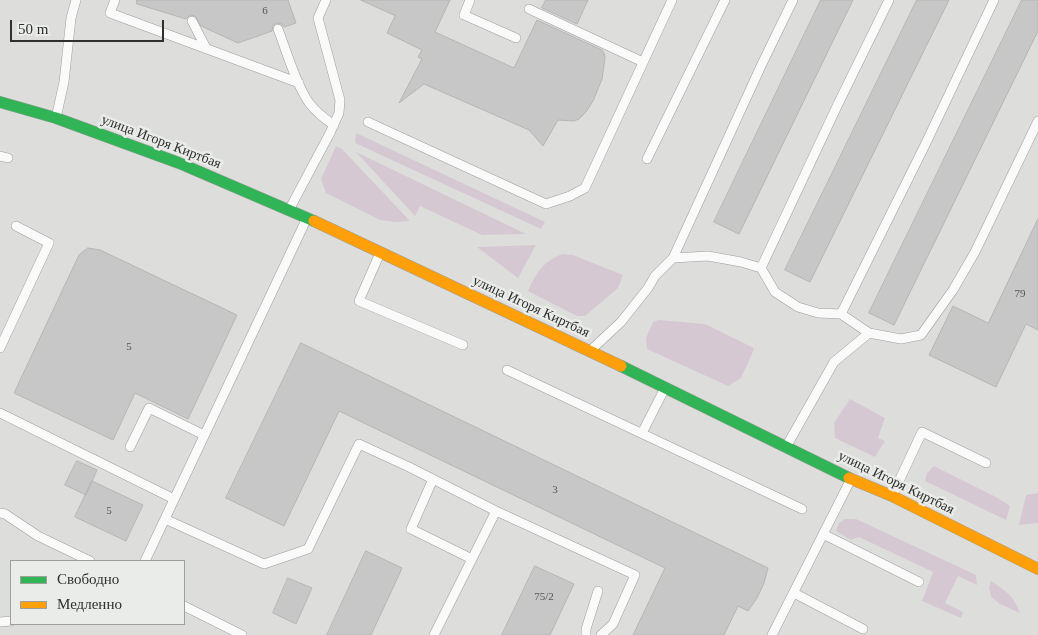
<!DOCTYPE html>
<meta charset="utf-8">
<style>
body{margin:0}
#map{position:relative;width:1038px;height:635px;overflow:hidden;background:#dddedc;font-family:"Times New Roman",serif}
canvas{display:block}
.legend{position:absolute;left:10px;top:560px;width:175px;height:65px;box-sizing:border-box;background:#eaece9;border:1px solid #9fa09e;margin:0;padding:6px 9px;list-style:none;font-size:15px;color:#2f2f2e}
.legend li{display:flex;align-items:center;gap:10px;height:25px}
.legend b{width:25px;border:1px solid #9fa09e}
.scale{position:absolute;left:10px;top:20px;width:154px;height:22px;box-sizing:border-box;border:2px solid #2f2f2e;border-top:0;padding-left:6px;font-size:15px;line-height:18px;white-space:nowrap;color:#2f2f2e;-webkit-text-stroke:4px #eaece9;paint-order:stroke}
</style>
<div id="map">
<canvas width="1038" height="635"></canvas>
<ul class="legend">
<li><b style="height:6px;background:#30b455"></b>Свободно</li>
<li><b style="height:6px;background:#ff9f0a"></b>Медленно</li>
</ul>
<div class="scale">50 m</div>
</div>
<script>
const c = document.querySelector('canvas').getContext('2d');
c.lineJoin = 'round';
function fillPath(path, color) { c.fillStyle = color; c.fill(path, 'evenodd'); }
function trace(path, color, width, dash) { c.strokeStyle = color; c.lineWidth = width; c.lineCap = dash ? 'butt' : 'round'; c.setLineDash(dash || []); c.stroke(path); }
function label(font, color, halo, rows, align = 'center') {
  c.font = font + ' "Times New Roman",serif'; c.lineWidth = 5; c.setLineDash([]); c.textBaseline = 'middle'; c.strokeStyle = halo; c.fillStyle = color; for (const [text, x, y, turn = 0] of rows) {
    c.save(); c.translate(x, y); c.rotate((+turn || 0) * Math.PI / 180); c.textAlign = isNaN(turn) ? turn : align; if (halo) c.strokeText(text, 0, 0); c.fillText(text, 0, 0); c.restore();
  }
}
const green = new Path2D(`
 M 356,133 L 545,222 L 541,229 L 355,143 Z
 M 336,146 L 342,149 L 410,221 L 397,222 L 380,220 L 326,193 L 321,179 Z
 M 356,152 L 526,234 L 482,235 L 420,206 L 415,216 Z
 M 536,245 L 518,278 L 477,247 Z
 M 562,254 L 573,255 L 623,275 L 618,288 L 585,316 L 577,316 L 528,291 C 537,271 542,263 562,254 Z
 M 659,320 L 705,324 L 754,348 L 752,354 L 741,378 L 728,386 L 647,349 L 646,338 L 653,322 Z
 M 850,399 L 885,418 L 878,438 L 885,441 L 875,457 L 835,438 L 834,423 Z
 M 934,466 L 996,497 L 1010,506 L 1006,520 L 925,481 L 927,473 Z
 M 1038,493 L 1038,523 L 1019,525 L 1026,495 Z
 M 845,519 L 856,519 L 976,575 L 977,585 L 958,576 L 945,603 L 963,612 L 961,618 L 922,601 L 933,572 L 859,537 L 851,540 L 836,531 L 839,523 Z
 M 991,581 C 1007,592 1013,595 1020,613 L 1000,604 L 991,597 L 989,588 Z`);
const building = new Path2D(`
 M 137,0 L 288,0 L 296,23 L 284,27 L 282,24 L 276,23 L 273,25 L 272,31 L 238,43 L 201,26 L 195,16 L 190,15 L 186,19 L 137,4 Z
 M 361,0 L 450,0 L 435,32 L 514,68 L 537,20 L 602,50 L 604,53 L 605,58 L 602,79 L 593,101 L 586,112 L 579,119 L 574,121 L 558,120 L 543,146 L 529,130 L 424,84 L 399,103 L 422,59 L 418,57 L 422,50 L 387,33 L 395,16 Z
 M 546,0 L 588,0 L 577,24 L 542,8 Z
 M 821,0 L 853,0 L 739,234 L 714,222 Z
 M 917,0 L 949,0 L 810,282 L 785,270 Z
 M 1022,0 L 1038,0 L 1038,31 L 894,325 L 869,313 Z
 M 1038,219 L 1038,330 L 1026,324 L 996,387 L 929,355 L 953,306 L 988,323 Z
 M 88,248 L 100,250 L 237,315 L 188,419 L 135,393 L 113,440 L 14,393 L 79,255 Z
 M 301,343 L 768,568 L 764,583 L 757,598 L 748,611 L 738,606 L 724,635 L 633,635 L 665,568 L 339,411 L 284,526 L 226,498 Z
 M 77,461 L 97,470 L 86,495 L 65,485 Z
 M 92,481 L 143,505 L 126,541 L 75,517 Z
 M 366,551 L 402,568 L 398,577 L 371,635 L 327,635 Z
 M 535,566 L 574,584 L 550,635 L 502,635 Z
 M 288,578 L 312,588 L 296,624 L 273,613 Z`);
const lane = new Path2D(`
 M 115,0 L 110,13 L 299,83
 M 470,0 L 464,15 L 516,38
 M 529,9 L 643,62
 M 192,21 L 206,48
 M 278,29 C 286,50 297,87 310,104 C 317,113 325,119 334,125
 M 56,118 L 64,82 L 71,18 L 76,0
 M 368,122 L 546,204 L 570,196 L 585,188 L 672,0
 M 0,156 L 8,158
 M 647,159 L 725,0
 M 289,210 L 330,133 L 339,113 L 340,100 L 318,18 L 326,0
 M 380,253 L 359,301 L 463,345
 M 673,258 L 708,256 L 741,262 L 761,268 L 775,292 L 798,307 L 818,313 L 841,314 L 869,333 L 901,339 L 921,335 L 953,290 L 975,252 L 1038,121
 M 761,268 L 838,104 L 889,0
 M 841,314 L 924,147 L 994,0
 M 0,348 L 49,243 L 16,226
 M 592,349 L 621,322 L 648,288 L 655,276 L 673,258 L 761,66 L 793,0
 M 507,370 L 802,509
 M 0,413 L 174,499
 M 642,433 L 665,388
 M 130,447 L 149,408 L 204,435
 M 786,447 L 834,362 L 869,333
 M 433,479 L 411,529 L 472,559
 M 892,496 L 922,432 L 986,463
 M 0,513 L 5,514 L 38,536 L 90,561
 M 165,519 L 264,564 L 308,549 L 359,444 L 409,467 L 496,511 L 635,575 L 613,624 L 601,635
 M 823,534 L 919,582
 M 145,561 L 307,218
 M 794,593 L 863,629
 M 184,606 L 242,635
 M 0,622 L 11,621
 M 434,635 L 496,511
 M 586,635 L 586,629 L 598,591
 M 772,635 L 851,479`);
const fast = new Path2D(`
 M 0,102 L 56,118 L 179,163 L 314,221
 M 621,366 L 849,478`);
const slow = new Path2D(`
 M 314,221 L 621,366
 M 849,478 L 892,496 L 1038,569`);
const numberNames = [
 ["6",265,11],
 ["79",1020,294],
 ["5",129,347],
 ["3",555,490],
 ["5",109,511],
 ["75/2",544,597]
];
const streetNames = [
 ["улица Игоря Киртбая",161,142,21],
 ["улица Игоря Киртбая",531,307,25],
 ["улица Игоря Киртбая",896,483,26]
];
fillPath(green, '#d5c8d2');
fillPath(building, '#c6c7c6');
trace(building, '#b5b5b4', 1);
trace(lane, '#9c9d9c', 10);
trace(fast, '#9c9d9c', 12);
trace(slow, '#9c9d9c', 12);
trace(lane, '#fafafa', 9);
trace(fast, '#30b455', 11);
trace(slow, '#ff9f0a', 11);
label('11px', '#565656', null, numberNames);
label('14px', '#2f2f2e', '#eaece9', streetNames);
</script>
